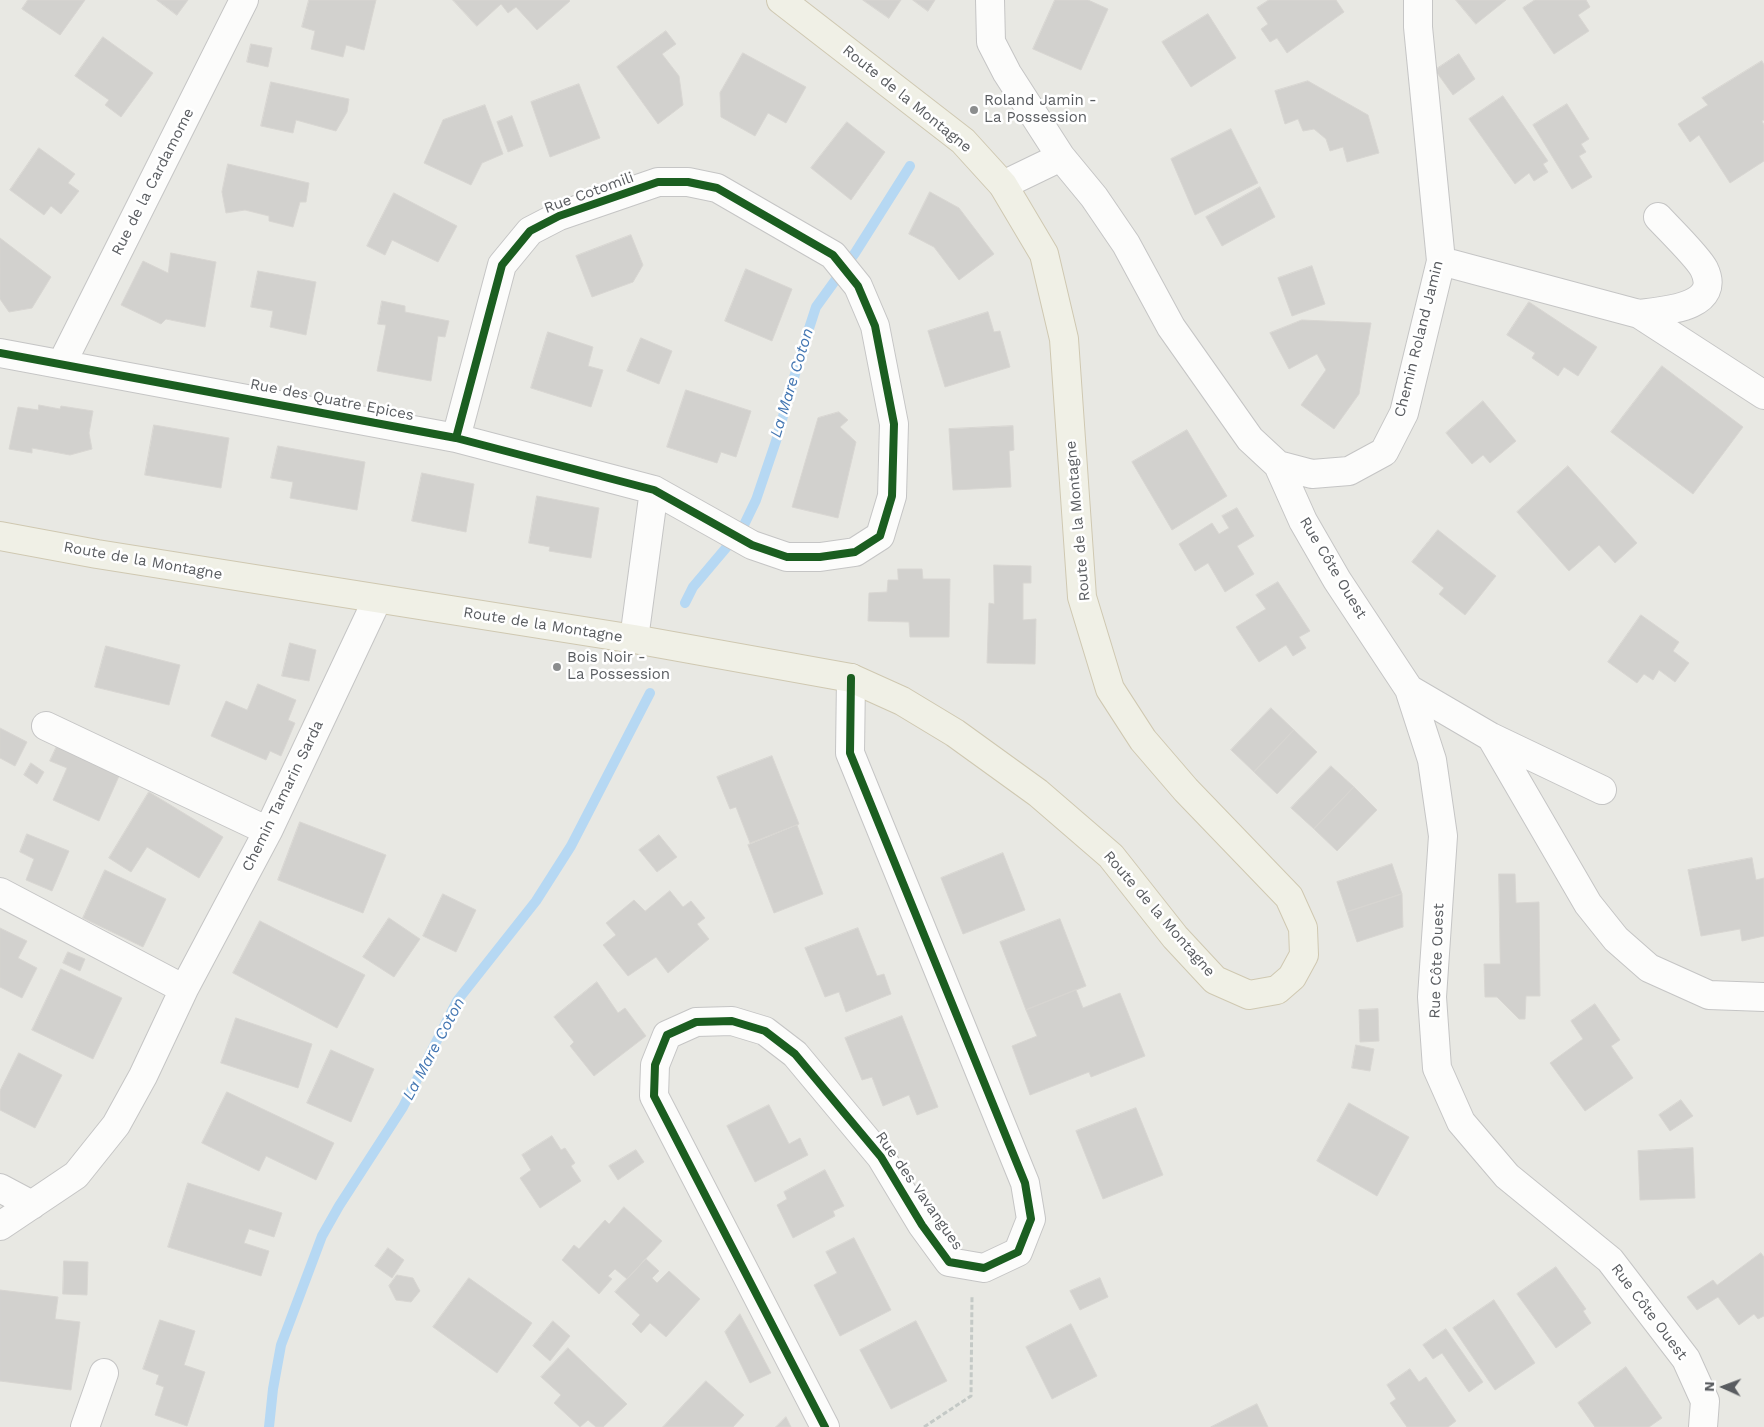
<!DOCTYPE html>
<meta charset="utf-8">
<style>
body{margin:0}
#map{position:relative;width:1764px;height:1427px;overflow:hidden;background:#e8e8e3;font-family:"Work Sans",sans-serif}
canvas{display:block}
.north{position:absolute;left:1699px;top:1362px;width:50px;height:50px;-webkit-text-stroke:4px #fff;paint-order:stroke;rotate:272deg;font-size:14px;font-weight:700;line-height:20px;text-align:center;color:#595c60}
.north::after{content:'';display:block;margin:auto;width:18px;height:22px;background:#595c60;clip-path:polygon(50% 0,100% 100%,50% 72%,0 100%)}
</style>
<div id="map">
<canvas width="1764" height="1427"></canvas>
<div class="north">N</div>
</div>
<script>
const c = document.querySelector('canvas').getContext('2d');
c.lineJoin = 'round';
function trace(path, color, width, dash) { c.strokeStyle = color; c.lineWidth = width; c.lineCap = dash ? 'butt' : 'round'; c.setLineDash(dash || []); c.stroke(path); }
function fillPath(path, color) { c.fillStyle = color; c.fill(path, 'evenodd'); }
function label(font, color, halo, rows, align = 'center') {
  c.font = font + ' "Work Sans",sans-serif'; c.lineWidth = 5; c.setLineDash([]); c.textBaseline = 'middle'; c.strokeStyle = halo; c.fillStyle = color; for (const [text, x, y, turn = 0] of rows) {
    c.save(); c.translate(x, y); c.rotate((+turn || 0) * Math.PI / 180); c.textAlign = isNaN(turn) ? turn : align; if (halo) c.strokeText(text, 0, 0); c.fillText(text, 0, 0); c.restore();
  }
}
const stream = new Path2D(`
 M 685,603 L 693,587 L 742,529 L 756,500 L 776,441 L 801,353 L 816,307 L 855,253 L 910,166
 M 269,1427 L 273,1389 L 281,1345 L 322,1236 L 339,1206 L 403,1107 L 457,1001 L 536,901 L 571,846 L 650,693`);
const building = new Path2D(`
 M 28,0 L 85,0 L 60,35 L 22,9 Z
 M 157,0 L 188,0 L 177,15 Z
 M 309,0 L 376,0 L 364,50 L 346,45 L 343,57 L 311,49 L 315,31 L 302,27 Z
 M 453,0 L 569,0 L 570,1 L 537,30 L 516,7 L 508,13 L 501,4 L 477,26 Z
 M 863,0 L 901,0 L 889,18 Z
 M 913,0 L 935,0 L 928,11 Z
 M 1055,0 L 1088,0 L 1108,9 L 1081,70 L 1033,49 Z
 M 1269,0 L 1336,0 L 1344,12 L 1287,53 L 1277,38 L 1270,42 L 1261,29 L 1268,24 L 1257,8 Z
 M 1456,0 L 1506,0 L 1476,24 Z
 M 1535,0 L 1586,0 L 1590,7 L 1578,15 L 1589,31 L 1554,54 L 1523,8 Z
 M 1208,14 L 1236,58 L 1191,87 L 1162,42 Z
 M 666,31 L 676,44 L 662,54 L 679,76 L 683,105 L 658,124 L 617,67 Z
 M 103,37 L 153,73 L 121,117 L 105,105 L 109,100 L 75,76 Z
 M 251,44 L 272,48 L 268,67 L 247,62 Z
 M 743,53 L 806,87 L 786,123 L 768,113 L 755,136 L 721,117 L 720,93 Z
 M 1459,54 L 1475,79 L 1453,95 L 1435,70 Z
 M 1762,61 L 1764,65 L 1764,120 L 1762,121 L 1764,125 L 1764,161 L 1730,183 L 1699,135 L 1690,142 L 1678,124 L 1708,105 L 1702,98 Z
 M 1308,81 L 1368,115 L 1379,153 L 1347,162 L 1343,147 L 1330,151 L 1326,139 L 1314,129 L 1303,131 L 1298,119 L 1285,124 L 1275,91 Z
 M 271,82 L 349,99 L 347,112 L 336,131 L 296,120 L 293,133 L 261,126 Z
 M 579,84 L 600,138 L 550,157 L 531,102 Z
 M 1503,96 L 1548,161 L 1543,164 L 1548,172 L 1534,181 L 1529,173 L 1515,184 L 1469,119 Z
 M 1567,104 L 1589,139 L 1581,144 L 1586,152 L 1579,156 L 1592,177 L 1572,189 L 1533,125 Z
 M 485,105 L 503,154 L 482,163 L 471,185 L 424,163 L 443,120 Z
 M 512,116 L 523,146 L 508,152 L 497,122 Z
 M 847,122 L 885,152 L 851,200 L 811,168 Z
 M 1231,129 L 1258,183 L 1195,215 L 1171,159 Z
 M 39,148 L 75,174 L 68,183 L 79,191 L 61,214 L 51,206 L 44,215 L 10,190 Z
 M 228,164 L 309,183 L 306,202 L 300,202 L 293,227 L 269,221 L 269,216 L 245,210 L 226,213 L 222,192 Z
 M 1260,187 L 1275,217 L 1222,246 L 1206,217 Z
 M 930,192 L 959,208 L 994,254 L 959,280 L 934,247 L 909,234 Z
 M 394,193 L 457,226 L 438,262 L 392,240 L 385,255 L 367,246 Z
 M 631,235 L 643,265 L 633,282 L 592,297 L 576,256 Z
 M 0,238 L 51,277 L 32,308 L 9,312 L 0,299 Z
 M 171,253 L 216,262 L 205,327 L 166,319 L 161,324 L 121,305 L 143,261 L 168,273 Z
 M 1312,266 L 1325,304 L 1292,316 L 1278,278 Z
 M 746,269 L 792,289 L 772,341 L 725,321 Z
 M 258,271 L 316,282 L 306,335 L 270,327 L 273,311 L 251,307 Z
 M 382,301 L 405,306 L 405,312 L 449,321 L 445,337 L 438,336 L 431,381 L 377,371 L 386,325 L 378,324 Z
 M 1529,302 L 1597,347 L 1578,376 L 1564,367 L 1558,376 L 1532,358 L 1535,353 L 1507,335 Z
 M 988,312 L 994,332 L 1000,331 L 1010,367 L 945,387 L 928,331 Z
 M 1302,320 L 1371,323 L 1359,394 L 1334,429 L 1301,405 L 1326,370 L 1317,354 L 1289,369 L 1270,333 Z
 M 548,332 L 593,347 L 588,366 L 603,370 L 591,407 L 531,388 Z
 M 641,338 L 672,351 L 659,384 L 627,371 Z
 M 1662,366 L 1743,427 L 1693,494 L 1611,432 Z
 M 686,390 L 751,411 L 736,457 L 721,452 L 717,463 L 667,447 Z
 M 1483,401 L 1516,441 L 1490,463 L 1483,455 L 1472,464 L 1446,433 Z
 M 39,405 L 60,409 L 61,406 L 93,411 L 89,433 L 92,449 L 70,455 L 32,448 L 32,453 L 9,449 L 18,407 L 38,410 Z
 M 839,412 L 848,420 L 840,427 L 856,442 L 838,518 L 792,507 L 818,418 Z
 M 154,425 L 229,438 L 221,488 L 145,475 Z
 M 1013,426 L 1014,450 L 1009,451 L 1011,487 L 953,490 L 949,429 Z
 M 1187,430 L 1227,496 L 1172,530 L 1132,462 Z
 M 278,446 L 365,462 L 357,510 L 290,498 L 293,482 L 271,478 Z
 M 1568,466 L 1637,543 L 1615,563 L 1599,545 L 1569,571 L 1517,512 Z
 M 422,473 L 474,484 L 466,532 L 412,521 Z
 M 537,496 L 599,508 L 591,558 L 549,551 L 550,547 L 529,543 Z
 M 1237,508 L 1254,536 L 1237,546 L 1254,574 L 1225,592 L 1208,563 L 1195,571 L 1179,544 L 1212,523 L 1219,534 L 1229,528 L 1222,516 Z
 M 1438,530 L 1496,576 L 1465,615 L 1439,594 L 1444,588 L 1412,562 Z
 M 994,565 L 1031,566 L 1031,583 L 1023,583 L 1023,620 L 1036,619 L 1035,664 L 987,663 L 989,603 L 994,604 Z
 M 898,569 L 922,569 L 923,579 L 950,579 L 949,637 L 910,637 L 909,622 L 868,621 L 869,593 L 887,592 L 888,580 L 898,580 Z
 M 1278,582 L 1310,631 L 1299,637 L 1306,648 L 1293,656 L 1286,645 L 1259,662 L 1236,627 L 1266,609 L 1256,595 Z
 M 1641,615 L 1679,642 L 1673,651 L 1689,663 L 1675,682 L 1659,670 L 1653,680 L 1644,674 L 1637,683 L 1608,662 Z
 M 290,643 L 316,650 L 309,681 L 282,676 Z
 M 106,646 L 180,665 L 169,705 L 95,687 Z
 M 258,684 L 296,700 L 288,720 L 295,723 L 281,756 L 270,751 L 266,760 L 211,736 L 226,701 L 247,710 Z
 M 1271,708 L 1294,730 L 1254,772 L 1231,750 Z
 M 0,728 L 27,742 L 15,766 L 0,758 Z
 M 1294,730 L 1317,752 L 1277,794 L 1254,772 Z
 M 57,746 L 120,774 L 99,821 L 53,800 L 67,768 L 50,761 Z
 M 772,756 L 799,824 L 750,843 L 736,807 L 730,809 L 717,777 Z
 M 31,763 L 44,772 L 37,784 L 24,775 Z
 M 1331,766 L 1354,787 L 1314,829 L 1291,808 Z
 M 1354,787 L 1377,810 L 1337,851 L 1314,829 Z
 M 149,792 L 223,837 L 199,878 L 147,847 L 131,872 L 109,858 Z
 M 300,822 L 386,855 L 363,913 L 278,880 Z
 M 797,825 L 823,894 L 774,913 L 748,845 Z
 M 27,834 L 69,851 L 52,891 L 26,880 L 34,859 L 20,852 Z
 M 659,835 L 677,857 L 657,872 L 639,850 Z
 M 1003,853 L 1025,910 L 963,934 L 941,878 Z
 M 1752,858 L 1756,880 L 1764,878 L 1764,936 L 1742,941 L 1740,929 L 1701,936 L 1688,870 Z
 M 1392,864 L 1402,894 L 1347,912 L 1337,882 Z
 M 105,870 L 166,899 L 143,947 L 83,918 Z
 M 1499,874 L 1515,874 L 1516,903 L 1539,902 L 1540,996 L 1526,996 L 1525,1019 L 1519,1019 L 1497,997 L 1485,997 L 1484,964 L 1500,964 Z
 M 670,891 L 683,907 L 691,901 L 705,918 L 697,924 L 709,939 L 668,973 L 656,957 L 628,976 L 603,945 L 616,935 L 606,923 L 634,900 L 645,911 Z
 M 443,894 L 476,910 L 456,952 L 423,936 Z
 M 1402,894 L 1403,927 L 1357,942 L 1347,912 Z
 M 389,918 L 420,939 L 394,977 L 363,957 Z
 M 1060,919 L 1086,986 L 1026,1010 L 1000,942 Z
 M 260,921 L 365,975 L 337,1028 L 233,973 Z
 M 0,928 L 27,941 L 18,958 L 37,968 L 22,998 L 0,987 Z
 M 858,928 L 877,976 L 884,974 L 891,994 L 846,1012 L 839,992 L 825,997 L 805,948 Z
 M 68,952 L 85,959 L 80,971 L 63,963 Z
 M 61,969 L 122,998 L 93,1059 L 32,1030 Z
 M 597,982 L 618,1013 L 625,1008 L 646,1036 L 594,1076 L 570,1046 L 574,1042 L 554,1017 Z
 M 1076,990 L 1083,1008 L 1120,993 L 1145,1056 L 1091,1077 L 1089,1072 L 1030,1095 L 1012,1046 L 1037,1036 L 1026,1010 Z
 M 1595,1004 L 1620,1040 L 1611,1046 L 1633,1078 L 1585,1111 L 1550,1063 L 1583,1039 L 1571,1021 Z
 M 1378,1009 L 1379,1041 L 1360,1042 L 1359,1010 Z
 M 902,1016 L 938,1107 L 917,1115 L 909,1095 L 883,1106 L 872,1077 L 862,1080 L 845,1038 Z
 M 236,1018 L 312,1044 L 298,1088 L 221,1063 Z
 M 1356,1045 L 1374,1049 L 1370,1071 L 1352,1068 Z
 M 331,1050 L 374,1069 L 351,1122 L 307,1103 Z
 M 19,1053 L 62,1075 L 35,1128 L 0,1110 L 0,1091 Z
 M 227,1092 L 334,1143 L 316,1180 L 266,1156 L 259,1171 L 202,1143 Z
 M 1681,1100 L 1693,1116 L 1670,1131 L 1659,1115 Z
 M 1349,1103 L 1409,1137 L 1377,1196 L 1317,1161 Z
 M 769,1105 L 789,1144 L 800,1138 L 808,1155 L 755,1182 L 727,1126 Z
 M 1136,1108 L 1163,1175 L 1103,1199 L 1076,1131 Z
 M 552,1136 L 561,1150 L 565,1148 L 575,1163 L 571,1166 L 581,1181 L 540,1208 L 520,1178 L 531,1170 L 522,1155 Z
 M 1693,1148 L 1695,1198 L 1640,1200 L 1638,1151 Z
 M 636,1150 L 644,1162 L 618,1180 L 609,1166 Z
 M 825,1170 L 844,1206 L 833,1211 L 835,1216 L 793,1238 L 777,1205 L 787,1199 L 784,1192 Z
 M 188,1183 L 282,1213 L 274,1237 L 249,1229 L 244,1243 L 269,1251 L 261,1276 L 168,1247 Z
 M 624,1207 L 662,1241 L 627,1279 L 615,1269 L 608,1276 L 612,1279 L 599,1294 L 562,1260 L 574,1245 L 579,1249 L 605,1220 L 609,1224 Z
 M 854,1238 L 891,1310 L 840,1336 L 814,1285 L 837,1273 L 826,1252 Z
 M 388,1248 L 404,1260 L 392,1278 L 375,1266 Z
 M 1761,1253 L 1764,1257 L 1764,1316 L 1758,1319 L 1754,1314 L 1739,1325 L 1718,1297 L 1697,1310 L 1687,1297 L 1713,1280 L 1717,1285 Z
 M 646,1259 L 659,1271 L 652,1278 L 657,1283 L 669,1271 L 700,1299 L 666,1337 L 650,1323 L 641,1333 L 632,1324 L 640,1315 L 615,1292 Z
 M 64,1261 L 88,1262 L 87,1295 L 63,1294 Z
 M 1556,1267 L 1586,1309 L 1583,1311 L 1591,1323 L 1556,1348 L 1517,1294 Z
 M 397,1275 L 413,1278 L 420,1291 L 411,1302 L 396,1300 L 389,1286 Z
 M 469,1278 L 532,1323 L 497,1373 L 433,1327 Z
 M 1100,1278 L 1108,1297 L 1080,1310 L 1070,1291 Z
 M 0,1290 L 58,1297 L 55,1319 L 80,1322 L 71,1390 L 0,1381 Z
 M 1494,1300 L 1535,1363 L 1495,1390 L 1453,1328 Z
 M 740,1314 L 771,1373 L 750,1383 L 725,1332 Z
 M 160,1320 L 195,1331 L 184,1365 L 205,1372 L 187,1426 L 155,1415 L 164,1387 L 156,1384 L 159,1375 L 143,1369 Z
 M 553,1321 L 570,1336 L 550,1361 L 533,1346 Z
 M 916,1321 L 947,1381 L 891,1409 L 860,1350 Z
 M 1071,1324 L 1097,1376 L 1052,1399 L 1026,1347 Z
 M 1446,1329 L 1483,1382 L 1469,1392 L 1442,1353 L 1433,1359 L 1423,1345 Z
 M 568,1348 L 627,1404 L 603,1427 L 596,1427 L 588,1420 L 580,1427 L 554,1403 L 561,1395 L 541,1377 Z
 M 1626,1367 L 1662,1418 L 1649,1427 L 1595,1427 L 1578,1403 Z
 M 1410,1369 L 1419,1382 L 1426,1377 L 1456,1421 L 1448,1427 L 1407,1427 L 1390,1403 L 1396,1399 L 1387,1385 Z
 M 706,1381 L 744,1415 L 733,1427 L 663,1427 Z
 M 1257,1404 L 1268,1427 L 1211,1427 Z
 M 786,1417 L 791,1427 L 776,1427 Z`);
const path = new Path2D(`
 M 924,1427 L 971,1396 L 972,1297`);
const minor = new Path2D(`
 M 990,0 L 991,42 L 1007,73 L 1061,157
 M 1003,185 L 1061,157 L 1094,197 L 1126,244 L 1171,327 L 1250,439 L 1278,465 L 1312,474 L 1349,471 L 1384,452 L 1404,413 L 1441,261 L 1418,27 L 1418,0
 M 1441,261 L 1639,314 C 1662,311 1723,308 1704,269 C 1698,257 1669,229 1658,217
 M 1639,314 L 1764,395
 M 0,353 L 456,438 L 654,490 L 752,545 L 787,557 L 820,557 L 855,552 L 880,536 L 892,496 L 894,424 L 875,326 L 858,286 L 833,255 L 717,188 L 688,182 L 658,182 L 559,216 L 530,231 L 502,265 L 456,438
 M 62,363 L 244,0
 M 1278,465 L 1303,521 L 1337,580 L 1409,689 L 1432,760 L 1443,836 L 1432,997 L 1437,1068 L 1461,1122 L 1507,1176 L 1610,1260 L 1686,1359 L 1705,1401 L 1703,1427
 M 634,639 L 654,490
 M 1409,689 L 1491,737 L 1602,790
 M 46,726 L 268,831
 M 1491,737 L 1588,904 L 1616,939 L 1649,968 L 1709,995 L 1764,997
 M 0,892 L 184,989
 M 0,1188 L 32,1205
 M 0,1226 L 76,1175 L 116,1125 L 143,1076 L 184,989 L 268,831 L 377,600
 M 85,1427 L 104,1373
 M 825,1427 L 654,1096 L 655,1065 L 667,1035 L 696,1022 L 732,1021 L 765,1031 L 795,1054 L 881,1157 L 922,1225 L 949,1262 L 984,1268 L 1018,1252 L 1031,1219 L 1025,1183 L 850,753 L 851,678`);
const major = new Path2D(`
 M 0,536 L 97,554 L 634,639 L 851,678 L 902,701 L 955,733 L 1038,793 L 1111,856 L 1175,937 L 1215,980 L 1249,995 L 1277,990 L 1292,977 L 1304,955 L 1303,928 L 1289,897 L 1186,790 L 1143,740 L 1110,689 L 1082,597 L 1064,339 L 1044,254 L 1003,185 L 963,141 L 781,0`);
const cycleway = new Path2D(`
 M 0,353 L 456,438 L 654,490 L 752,545 L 787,557 L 820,557 L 855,552 L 880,536 L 892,496 L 894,424 L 875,326 L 858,286 L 833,255 L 717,188 L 688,182 L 658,182 L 559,216 L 530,231 L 502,265 L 456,438
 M 825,1427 L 654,1096 L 655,1065 L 667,1035 L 696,1022 L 732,1021 L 765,1031 L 795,1054 L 881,1157 L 922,1225 L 949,1262 L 984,1268 L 1018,1252 L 1031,1219 L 1025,1183 L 850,753 L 851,678`);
const markers = [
 [974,110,5,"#8b8d8e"],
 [557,667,5,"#8b8d8e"]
];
const streetNames = [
 ["Route de la Montagne",907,99,39],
 ["Rue de la Cardamome",153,182,-63],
 ["Rue Cotomili",589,193,-20],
 ["Chemin Roland Jamin",1419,339,-76],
 ["Rue des Quatre Epices",332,400,11],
 ["Route de la Montagne",1078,521,-95],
 ["Route de la Montagne",143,561,10],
 ["Rue Côte Ouest",1333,568,59],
 ["Route de la Montagne",543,625,9],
 ["Chemin Tamarin Sarda",283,796,-64],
 ["Route de la Montagne",1159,914,49],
 ["Rue Côte Ouest",1437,961,-88],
 ["Rue des Vavangues",919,1191,55],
 ["Rue Côte Ouest",1649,1312,53]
];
const poiNames = [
 ["Roland Jamin -",984,101],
 ["La Possession",984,118],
 ["Bois Noir -",567,658],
 ["La Possession",567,675]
];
const waterNames = [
 ["La Mare Coton",792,383,-73],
 ["La Mare Coton",434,1049,-62]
];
trace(stream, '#b6d8f3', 10);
fillPath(building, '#d2d1ce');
trace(building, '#d8d6d2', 1);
trace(minor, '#c5c5c5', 30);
trace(major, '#cfc8b1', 30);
trace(path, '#c4c9c6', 3, [5, 2.5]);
trace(minor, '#fcfcfb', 28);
trace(major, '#f0f0e6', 28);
trace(cycleway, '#1b5e20', 8);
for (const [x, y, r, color] of markers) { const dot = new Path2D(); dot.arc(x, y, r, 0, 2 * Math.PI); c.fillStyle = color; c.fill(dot); trace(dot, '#fff', 2); }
label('15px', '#595c60', '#fff', streetNames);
label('15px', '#595c60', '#fff', poiNames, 'left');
label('italic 16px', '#4376b2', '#fff', waterNames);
</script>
